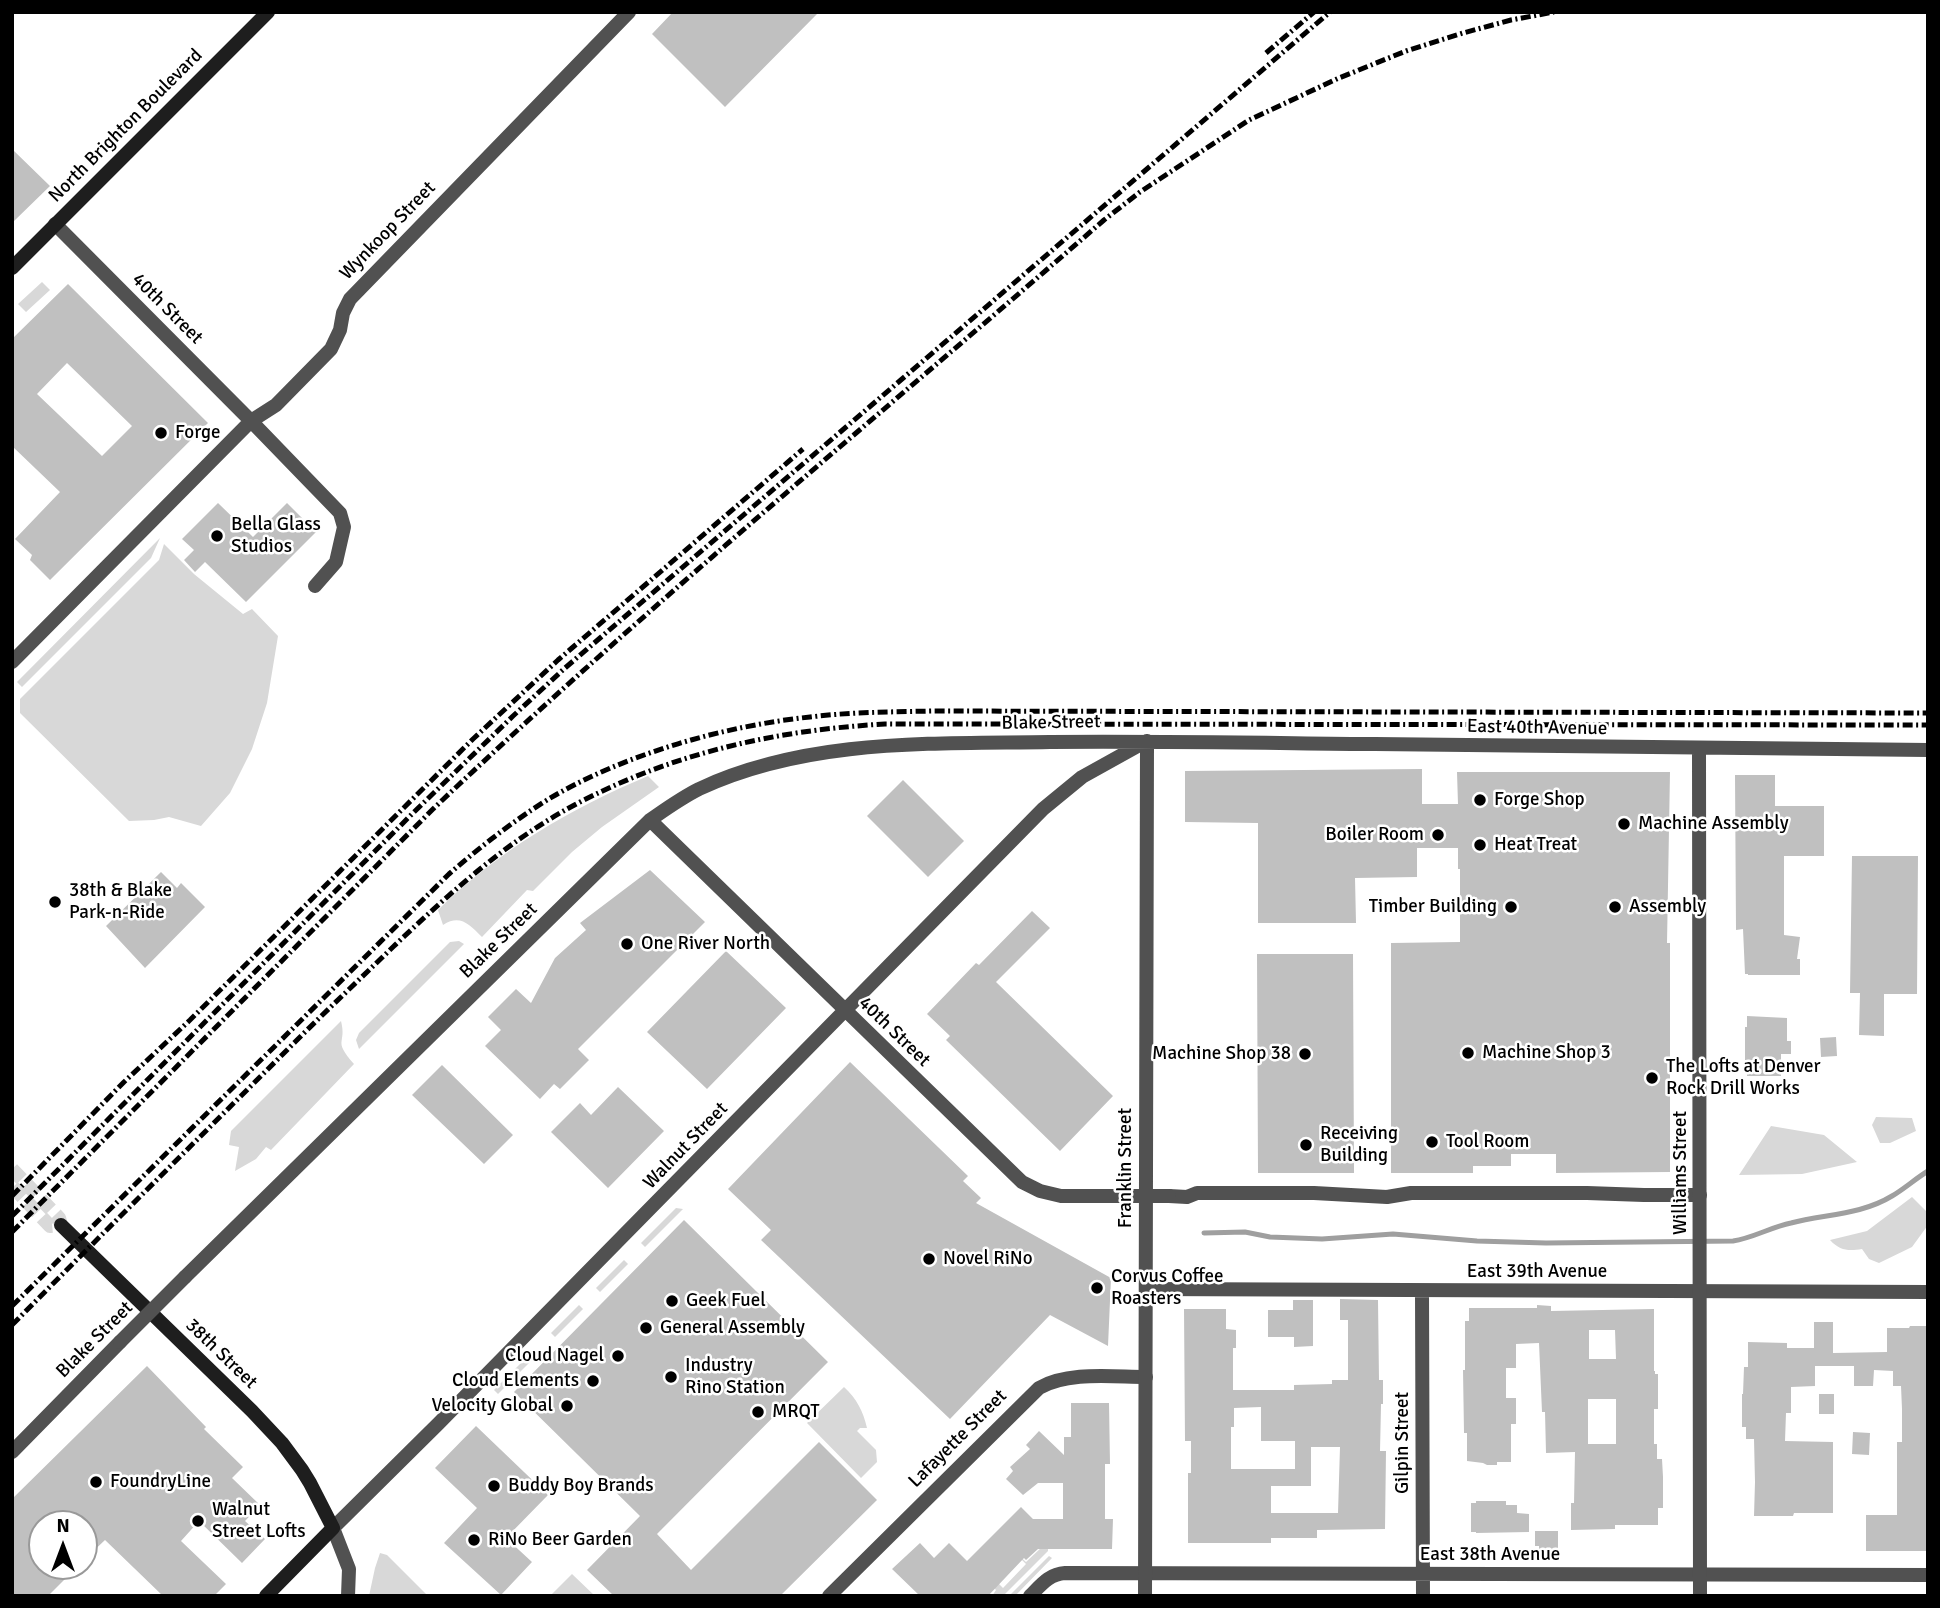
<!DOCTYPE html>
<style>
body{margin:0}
#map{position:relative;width:1940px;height:1608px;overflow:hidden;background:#fff;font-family:Signika,sans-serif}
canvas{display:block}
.frame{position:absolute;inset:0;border:14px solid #000;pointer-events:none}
.north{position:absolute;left:28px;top:1510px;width:70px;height:70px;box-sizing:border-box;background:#fff;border:2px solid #999;border-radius:50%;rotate:0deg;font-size:19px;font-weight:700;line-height:28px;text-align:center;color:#000}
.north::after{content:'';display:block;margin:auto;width:24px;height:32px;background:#000;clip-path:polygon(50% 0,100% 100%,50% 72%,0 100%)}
</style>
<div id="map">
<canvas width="1940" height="1608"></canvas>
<div class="frame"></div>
<div class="north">N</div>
</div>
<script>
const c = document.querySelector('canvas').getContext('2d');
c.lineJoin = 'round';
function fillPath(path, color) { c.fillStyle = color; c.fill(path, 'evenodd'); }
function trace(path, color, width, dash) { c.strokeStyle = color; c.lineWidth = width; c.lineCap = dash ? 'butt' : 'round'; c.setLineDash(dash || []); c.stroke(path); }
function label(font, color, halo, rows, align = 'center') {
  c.font = font + ' Signika,sans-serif'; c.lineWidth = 5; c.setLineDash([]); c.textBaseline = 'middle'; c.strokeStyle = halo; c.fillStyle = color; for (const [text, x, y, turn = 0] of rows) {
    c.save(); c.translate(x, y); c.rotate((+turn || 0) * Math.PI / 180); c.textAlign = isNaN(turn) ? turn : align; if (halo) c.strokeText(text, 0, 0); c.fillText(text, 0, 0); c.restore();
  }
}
const green = new Path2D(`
 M 42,282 L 50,290 L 26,312 L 18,304 Z
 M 160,538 L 151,558 L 22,687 L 17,682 Z
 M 164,544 L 194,574 L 243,614 L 252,609 L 278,636 L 267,703 L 252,749 L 230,793 L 201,826 L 169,817 L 154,820 L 129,821 L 20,713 L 20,699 L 159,560 Z
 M 648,776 L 659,787 L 602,827 L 572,852 L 533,891 L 527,890 L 482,937 C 469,924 460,914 443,925 L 438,910 C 498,851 571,808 648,776 Z
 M 459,941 L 464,944 L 359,1049 L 356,1040 L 359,1033 L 450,942 Z
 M 341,1021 C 347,1045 332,1039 354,1064 L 271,1150 L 266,1147 L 256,1159 L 235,1171 L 239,1147 L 229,1145 L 231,1131 Z
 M 1876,1117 L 1912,1118 L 1916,1131 L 1890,1143 L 1880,1143 L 1872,1125 Z
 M 1771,1126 L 1824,1135 L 1857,1162 L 1802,1174 L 1739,1175 Z
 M 1912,1197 L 1928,1213 L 1928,1225 L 1912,1247 L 1879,1263 L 1869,1259 L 1862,1249 C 1849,1251 1840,1251 1830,1240 L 1867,1231 Z
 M 676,1208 L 683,1209 L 645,1247 L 641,1243 Z
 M 624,1260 L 628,1264 L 600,1292 L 596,1288 Z
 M 579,1305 L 583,1309 L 555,1337 L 551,1333 Z
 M 534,1350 L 538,1354 L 498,1394 L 494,1390 Z
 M 844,1387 C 857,1399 863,1411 867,1428 L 860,1428 L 857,1431 L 876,1450 L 877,1462 L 861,1478 L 807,1423 Z
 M 1048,1529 L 1048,1551 L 1003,1596 L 992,1596 L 996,1590 L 978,1572 L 983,1568 L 1003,1588 L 1026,1564 L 999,1537 L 1026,1562 L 1042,1547 Z
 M 380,1553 L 387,1555 L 428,1596 L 369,1596 L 375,1568 Z
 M 1049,1556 L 1052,1558 L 1015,1596 L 1009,1596 Z
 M 572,1574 L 595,1596 L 550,1596 Z`);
const stream = new Path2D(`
 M 1204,1233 L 1245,1232 L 1270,1237 L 1322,1239 L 1393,1234 L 1477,1241 L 1546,1243 L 1733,1241 C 1753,1238 1771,1227 1791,1223 C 1825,1214 1861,1215 1892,1196 C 1904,1189 1915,1179 1928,1171`);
const building = new Path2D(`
 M 673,12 L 819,12 L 725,107 L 652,34 Z
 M 12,149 L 50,186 L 12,223 Z
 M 68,284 L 208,423 L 50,580 L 30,560 L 32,555 L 15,539 L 60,492 L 12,446 L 12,339 ZM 67,363 L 132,426 L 102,456 L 37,394 Z
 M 218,503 L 253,537 L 287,503 L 316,532 L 246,602 L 205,562 L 195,572 L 184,560 L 194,550 L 182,539 Z
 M 1422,769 L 1422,804 L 1458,804 L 1457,772 L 1670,772 L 1667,943 L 1670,943 L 1670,1172 L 1556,1173 L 1556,1154 L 1511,1154 L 1511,1166 L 1473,1166 L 1473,1173 L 1391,1173 L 1391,943 L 1460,942 L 1460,869 L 1458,869 L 1458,848 L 1417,848 L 1417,877 L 1355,878 L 1356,923 L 1258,923 L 1258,823 L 1185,822 L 1185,771 Z
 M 1735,775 L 1775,775 L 1775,806 L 1824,806 L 1824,856 L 1784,856 L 1784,935 L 1800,937 L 1797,959 L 1800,959 L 1800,975 L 1748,975 L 1748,974 L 1745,974 L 1743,929 L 1736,930 Z
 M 903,780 L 964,841 L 928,877 L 867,816 Z
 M 1852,856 L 1918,856 L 1917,994 L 1884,994 L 1884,1036 L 1859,1035 L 1860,993 L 1850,993 Z
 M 650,870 L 705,922 L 578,1049 L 589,1060 L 560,1089 L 554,1084 L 540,1099 L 485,1046 L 501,1030 L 488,1017 L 516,989 L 531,1003 L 555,958 L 586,930 L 580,923 Z
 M 161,872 L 177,888 L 181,883 L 205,907 L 145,968 L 106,926 Z
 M 1032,911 L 1050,928 L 996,982 L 1113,1096 L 1060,1151 L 946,1040 L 950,1036 L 927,1014 L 976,963 L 979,965 Z
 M 726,951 L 786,1008 L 707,1089 L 647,1032 Z
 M 1257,954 L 1353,954 L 1354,1173 L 1258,1173 Z
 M 1747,1016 L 1787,1018 L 1787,1041 L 1791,1041 L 1791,1054 L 1781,1054 L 1781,1076 L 1747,1076 L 1747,1065 L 1745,1065 L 1745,1027 L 1747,1027 Z
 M 1836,1037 L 1837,1056 L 1821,1057 L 1820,1038 Z
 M 850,1062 L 968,1176 L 963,1181 L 981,1198 L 976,1203 L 1111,1278 L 1108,1346 L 1050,1315 L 950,1419 L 761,1240 L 771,1230 L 728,1189 Z
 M 442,1065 L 513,1135 L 484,1164 L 412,1095 Z
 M 618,1087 L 664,1131 L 608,1188 L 551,1132 L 580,1103 L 591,1115 Z
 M 684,1220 L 828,1362 L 657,1534 L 691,1570 L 819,1442 L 877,1500 L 780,1596 L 614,1596 L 587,1570 L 640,1516 L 514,1392 Z
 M 1340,1299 L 1378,1300 L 1379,1380 L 1383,1380 L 1383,1404 L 1381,1404 L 1380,1451 L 1386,1451 L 1385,1529 L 1317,1530 L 1317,1538 L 1271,1538 L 1271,1543 L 1188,1543 L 1188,1473 L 1191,1473 L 1191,1441 L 1185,1441 L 1184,1309 L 1226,1309 L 1226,1329 L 1236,1330 L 1236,1348 L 1233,1348 L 1233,1390 L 1294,1390 L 1294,1385 L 1332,1384 L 1332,1380 L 1348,1380 L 1348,1320 L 1340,1320 ZM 1261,1407 L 1261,1441 L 1295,1441 L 1295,1469 L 1231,1469 L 1231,1427 L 1234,1427 L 1234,1408 ZM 1311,1447 L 1340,1447 L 1338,1513 L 1271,1513 L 1271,1486 L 1311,1486 Z
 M 1293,1300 L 1313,1300 L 1313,1346 L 1294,1347 L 1294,1337 L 1268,1337 L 1268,1310 L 1293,1310 Z
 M 1537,1305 L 1551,1306 L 1551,1311 L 1654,1309 L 1654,1371 L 1655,1371 L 1655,1374 L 1658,1374 L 1658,1409 L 1654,1409 L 1654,1444 L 1657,1444 L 1657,1459 L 1662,1459 L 1663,1477 L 1663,1508 L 1658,1508 L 1658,1525 L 1615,1525 L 1615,1529 L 1571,1530 L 1571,1503 L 1574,1503 L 1575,1452 L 1546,1453 L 1545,1412 L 1542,1412 L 1539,1343 L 1516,1344 L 1516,1368 L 1506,1368 L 1506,1398 L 1516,1398 L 1516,1424 L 1511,1424 L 1511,1462 L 1497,1462 L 1497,1465 L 1487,1465 L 1483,1463 L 1467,1461 L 1467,1433 L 1464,1433 L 1463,1370 L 1465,1370 L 1465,1321 L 1469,1321 L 1469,1308 L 1537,1308 ZM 1589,1330 L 1615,1330 L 1616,1359 L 1589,1359 ZM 1588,1399 L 1616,1399 L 1616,1444 L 1588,1444 Z
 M 1814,1322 L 1833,1322 L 1833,1353 L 1887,1352 L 1887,1328 L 1909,1328 L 1910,1326 L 1928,1326 L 1928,1551 L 1866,1551 L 1866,1515 L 1897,1515 L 1897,1442 L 1902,1442 L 1902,1409 L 1901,1386 L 1893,1386 L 1893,1371 L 1874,1370 L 1873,1386 L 1854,1386 L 1854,1366 L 1815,1366 L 1815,1386 L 1791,1387 L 1791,1413 L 1786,1413 L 1785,1441 L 1833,1442 L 1833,1513 L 1794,1513 L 1793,1516 L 1754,1516 L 1755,1482 L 1754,1439 L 1746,1439 L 1746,1427 L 1742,1427 L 1742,1394 L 1743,1394 L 1744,1367 L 1748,1367 L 1748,1342 L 1787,1343 L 1787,1348 L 1814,1348 Z
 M 147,1366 L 206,1427 L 204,1429 L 243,1467 L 232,1478 L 260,1505 L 245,1521 L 265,1539 L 242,1563 L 199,1521 L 181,1541 L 226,1584 L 214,1596 L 163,1596 L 105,1540 L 84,1560 L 84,1524 L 42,1524 L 42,1566 L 78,1566 L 48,1596 L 12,1596 L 12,1499 Z
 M 1819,1394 L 1834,1394 L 1834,1414 L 1819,1414 Z
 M 1071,1403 L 1109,1403 L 1110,1464 L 1105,1464 L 1105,1519 L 1113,1519 L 1112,1549 L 1038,1549 L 1026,1560 L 1024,1558 L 988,1596 L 920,1596 L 892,1569 L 920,1543 L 934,1558 L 949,1543 L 967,1561 L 1021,1507 L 1033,1519 L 1063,1519 L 1063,1483 L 1038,1483 L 1023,1495 L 1006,1479 L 1013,1471 L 1010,1467 L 1030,1449 L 1026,1445 L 1039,1431 L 1064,1455 L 1064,1437 L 1071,1437 Z
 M 476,1426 L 548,1495 L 506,1538 L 532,1562 L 501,1595 L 444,1543 L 477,1508 L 435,1468 Z
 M 1853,1432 L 1870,1433 L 1869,1455 L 1852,1454 Z
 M 1476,1501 L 1506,1501 L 1506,1505 L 1517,1505 L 1517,1513 L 1529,1514 L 1529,1532 L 1476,1533 L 1476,1532 L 1471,1532 L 1471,1503 L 1476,1503 Z
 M 1535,1531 L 1558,1531 L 1558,1552 L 1539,1552 L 1539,1546 L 1535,1546 Z`);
const secondaryTunnel = new Path2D(`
 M 12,1169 L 59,1218 L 61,1225 L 50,1226 L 12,1186`);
const minor = new Path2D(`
 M 55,224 L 251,421 L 340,513 L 344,527 L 336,562 L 315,586
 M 12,662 L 251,421 L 276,405 L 331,349 L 340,330 L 343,313 L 350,299 L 629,12
 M 1169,1196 L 1187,1197 L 1197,1193 L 1314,1193 L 1387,1197 L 1411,1193 L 1587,1193 L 1644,1195 L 1700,1195
 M 1146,1289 L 1928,1292
 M 1422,1291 L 1423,1596
 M 829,1596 L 1039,1388 C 1068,1371 1113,1377 1146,1377
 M 1030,1596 C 1041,1585 1049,1574 1065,1573 L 1928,1575`);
const tertiary = new Path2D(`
 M 1699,749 L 1700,1596
 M 650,820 L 1022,1182 L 1040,1191 L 1061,1196 L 1169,1196
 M 185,1277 L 650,820 C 666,809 681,798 699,789 C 808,738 933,744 1050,742 C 1159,741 1267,743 1375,744 C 1560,747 1744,749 1928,750
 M 12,1452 L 120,1342
 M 348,1596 L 349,1569 L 333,1528 L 438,1424 L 1043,809 L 1082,777 L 1145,742
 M 1145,1596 L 1147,741`);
const secondary = new Path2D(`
 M 12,268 L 268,12
 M 61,1225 L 252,1411 L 282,1443 L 302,1470 L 310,1483 L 333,1528 L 266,1596`);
const rail = new Path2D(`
 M 1266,53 L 1314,12
 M 12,1196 L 124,1082 L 190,1020 L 473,739 L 558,660 L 803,449
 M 12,1216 L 412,814 L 513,716 L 565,668 L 1330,12
 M 12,1232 L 433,809 C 649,604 880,415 1104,220 L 1140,192 L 1249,120 L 1339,78 L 1406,51 L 1463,33 L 1511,20 L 1554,12
 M 12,1306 L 449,874 C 480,847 512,822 547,800 C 622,755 723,726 810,717 C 850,712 891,712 932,711 L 1928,713
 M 12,1325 C 106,1230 201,1136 295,1042 C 328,1009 361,978 394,946 C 451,892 509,839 580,802 C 677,752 777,730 885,724 L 1928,725`);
const tertiaryBridge = new Path2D(`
 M 120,1342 L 185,1277`);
const markers = [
 [161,433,7,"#000"],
 [217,536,7,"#000"],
 [1480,800,7,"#000"],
 [1624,824,7,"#000"],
 [1438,835,7,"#000"],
 [1480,845,7,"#000"],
 [55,902,7,"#000"],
 [1511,907,7,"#000"],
 [1615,907,7,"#000"],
 [627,944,7,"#000"],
 [1468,1053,7,"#000"],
 [1305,1054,7,"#000"],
 [1652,1078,7,"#000"],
 [1432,1142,7,"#000"],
 [1306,1145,7,"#000"],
 [929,1259,7,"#000"],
 [1097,1288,7,"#000"],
 [672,1301,7,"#000"],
 [646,1328,7,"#000"],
 [618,1356,7,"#000"],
 [671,1377,7,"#000"],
 [593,1381,7,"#000"],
 [567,1406,7,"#000"],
 [758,1412,7,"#000"],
 [96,1482,7,"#000"],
 [494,1486,7,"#000"],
 [198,1521,7,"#000"],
 [474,1540,7,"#000"]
];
const streetNames = [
 ["North Brighton Boulevard",126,126,-45],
 ["Wynkoop Street",388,231,-46],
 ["40th Street",167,309,45],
 ["Blake Street",1051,723,-1],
 ["East 40th Avenue",1537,728,1],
 ["Blake Street",499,941,-44],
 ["40th Street",894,1032,44],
 ["Walnut Street",686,1146,-46],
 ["Franklin Street",1126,1168,-90],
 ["Williams Street",1681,1173,-90],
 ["East 39th Avenue",1537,1272],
 ["Blake Street",95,1340,-45],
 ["38th Street",221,1354,44],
 ["Lafayette Street",958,1439,-45],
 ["Gilpin Street",1403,1443,-90],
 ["East 38th Avenue",1490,1555]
];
const poiNames = [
 ["Forge",175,433],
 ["Bella Glass",231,525],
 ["Studios",231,547],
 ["Forge Shop",1494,800],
 ["Machine Assembly",1638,824],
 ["Boiler Room",1424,835,"right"],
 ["Heat Treat",1494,845],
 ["38th & Blake",69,891],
 ["Park-n-Ride",69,913],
 ["Timber Building",1497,907,"right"],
 ["Assembly",1629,907],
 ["One River North",641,944],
 ["Machine Shop 3",1482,1053],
 ["Machine Shop 38",1291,1054,"right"],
 ["The Lofts at Denver",1666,1067],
 ["Rock Drill Works",1666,1089],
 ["Receiving",1320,1134],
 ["Building",1320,1156],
 ["Tool Room",1446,1142],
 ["Novel RiNo",943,1259],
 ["Corvus Coffee",1111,1277],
 ["Roasters",1111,1299],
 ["Geek Fuel",686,1301],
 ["General Assembly",660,1328],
 ["Cloud Nagel",604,1356,"right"],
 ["Industry",685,1366],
 ["Rino Station",685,1388],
 ["Cloud Elements",579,1381,"right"],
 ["Velocity Global",553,1406,"right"],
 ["MRQT",772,1412],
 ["FoundryLine",110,1482],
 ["Buddy Boy Brands",508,1486],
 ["Walnut",212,1510],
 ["Street Lofts",212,1532],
 ["RiNo Beer Garden",488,1540]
];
fillPath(green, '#d8d8d8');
trace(stream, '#9f9f9f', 5);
fillPath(building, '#c0c0c0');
trace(secondaryTunnel, '#d9d9d9', 14, [14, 7]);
trace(minor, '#515151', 14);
trace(tertiary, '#515151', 14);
trace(secondary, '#1e1e1e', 14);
trace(rail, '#000', 5, [10, 3.5, 2, 3.5]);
trace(tertiaryBridge, '#515151', 14);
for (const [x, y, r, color] of markers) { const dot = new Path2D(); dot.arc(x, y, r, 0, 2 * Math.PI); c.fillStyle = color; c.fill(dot); trace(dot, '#fff', 2.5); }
label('19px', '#000', '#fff', streetNames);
label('19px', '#000', '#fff', poiNames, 'left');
</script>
